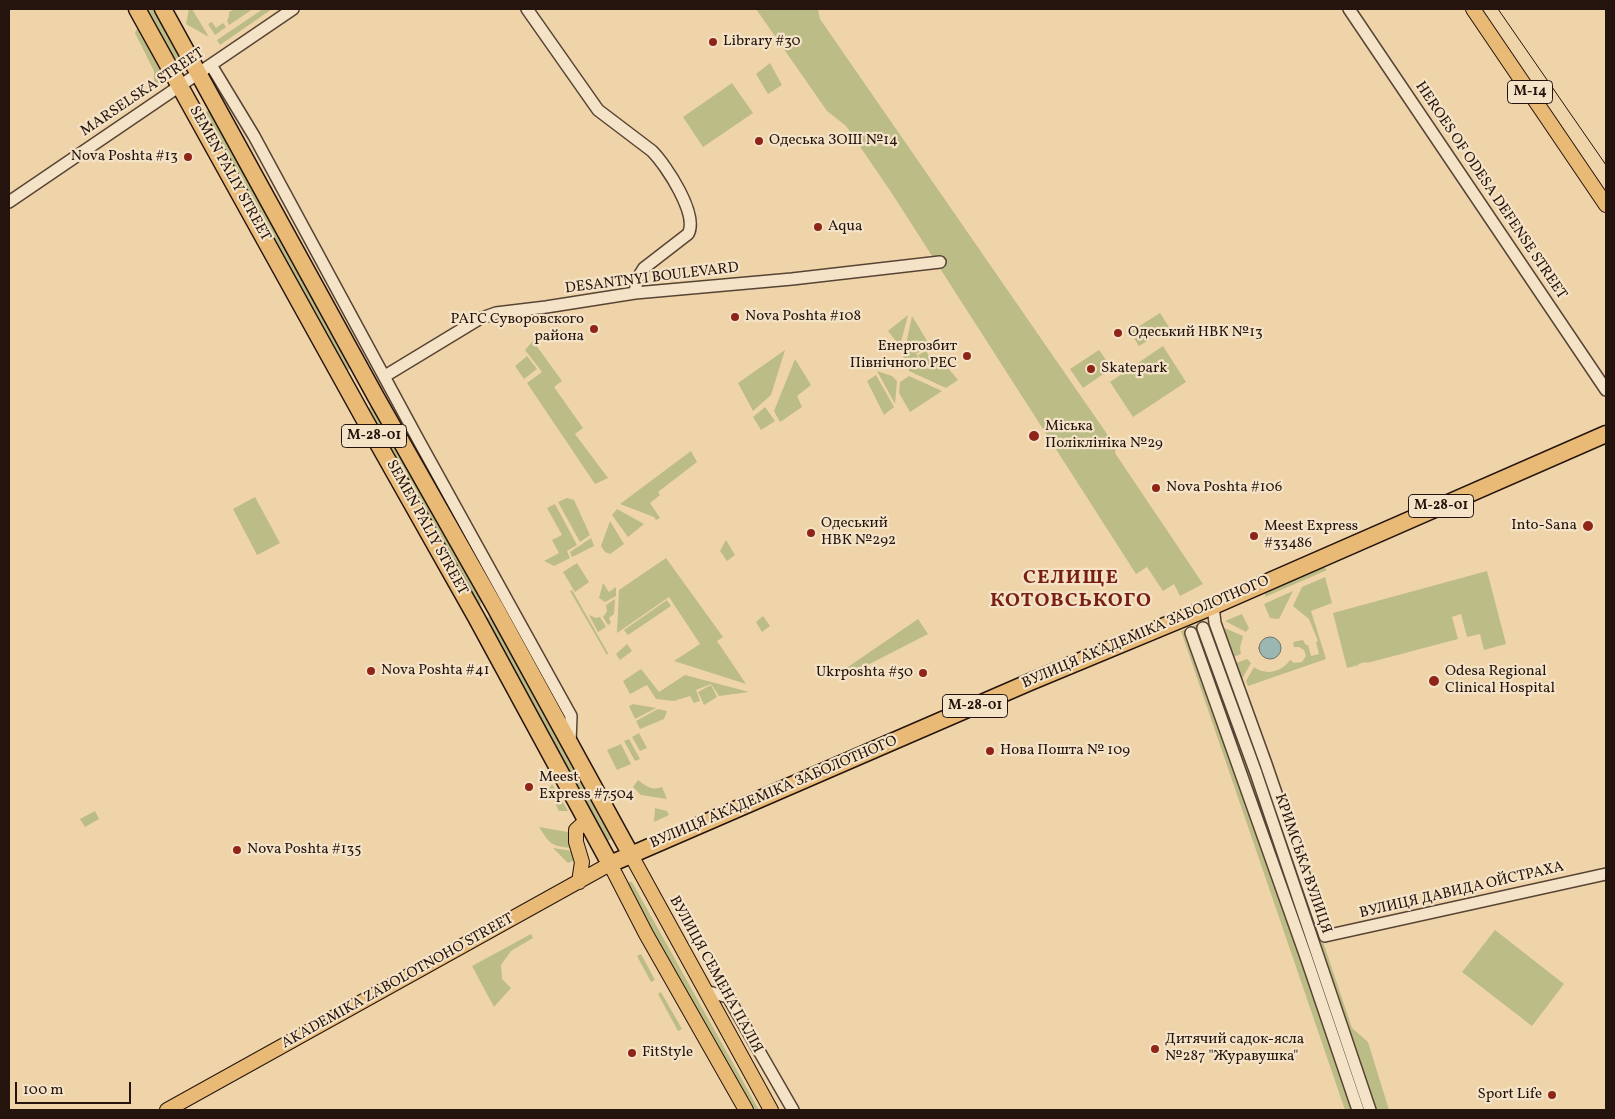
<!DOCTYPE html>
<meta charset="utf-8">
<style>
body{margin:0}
#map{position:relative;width:1615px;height:1119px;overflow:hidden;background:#efd4aa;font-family:Vollkorn,serif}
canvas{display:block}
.frame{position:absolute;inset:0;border:10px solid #25140d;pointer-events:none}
.scale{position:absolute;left:15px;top:1082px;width:116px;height:22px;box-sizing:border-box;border:2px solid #25140d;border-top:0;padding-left:6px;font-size:15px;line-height:18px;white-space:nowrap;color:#25140d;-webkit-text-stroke:4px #f5e3c8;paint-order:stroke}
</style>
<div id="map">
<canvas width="1615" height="1119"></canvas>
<div class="frame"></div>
<div class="scale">100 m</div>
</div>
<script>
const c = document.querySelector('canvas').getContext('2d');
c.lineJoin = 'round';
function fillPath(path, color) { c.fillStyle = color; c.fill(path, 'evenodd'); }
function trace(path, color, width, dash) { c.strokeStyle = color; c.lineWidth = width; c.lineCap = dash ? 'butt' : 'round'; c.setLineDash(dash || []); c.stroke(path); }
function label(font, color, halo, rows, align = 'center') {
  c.font = font + ' Vollkorn,serif'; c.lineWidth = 4.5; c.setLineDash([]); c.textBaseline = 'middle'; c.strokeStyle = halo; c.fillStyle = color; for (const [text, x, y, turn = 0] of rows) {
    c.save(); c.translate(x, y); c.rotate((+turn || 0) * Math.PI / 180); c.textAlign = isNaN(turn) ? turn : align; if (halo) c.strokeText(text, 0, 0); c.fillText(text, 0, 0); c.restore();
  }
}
const green = new Path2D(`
 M 145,9 L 154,9 L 180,57 L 174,61 Z
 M 189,9 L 192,9 L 209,37 L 186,24 Z
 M 235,9 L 253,9 L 229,25 L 227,21 L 229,16 L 229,12 Z
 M 263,9 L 272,9 L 220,45 L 217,40 Z
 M 756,9 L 818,9 L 820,19 L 1116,447 L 1115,453 L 1203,584 L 1180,596 L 1174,584 L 1163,591 L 1147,567 L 1136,574 L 891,192 L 846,126 L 827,111 Z
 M 212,22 L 216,28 L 223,23 L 226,27 L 215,35 L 208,24 Z
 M 137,29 L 165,78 L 165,83 L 152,92 L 150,91 L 154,81 L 154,71 L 135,33 Z
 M 770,63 L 782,85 L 768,94 L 756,74 Z
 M 732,83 L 753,113 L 703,147 L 683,117 Z
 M 209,110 L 351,368 L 346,371 L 204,113 Z
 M 1160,313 L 1169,327 L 1139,346 L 1130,332 Z
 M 908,315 L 900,346 L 888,331 Z
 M 912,316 L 929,344 L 916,354 L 926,369 L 943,362 L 958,380 L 946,388 L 909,371 L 908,366 L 902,363 Z
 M 533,341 L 562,381 L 554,387 L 583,428 L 575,434 L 608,478 L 595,484 L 527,383 L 542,372 L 525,350 Z
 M 1163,346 L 1186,382 L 1133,417 L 1110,382 Z
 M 785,350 L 771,395 L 753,411 L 738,383 Z
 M 1099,350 L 1112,368 L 1083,388 L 1070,369 Z
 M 926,351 L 933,362 L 926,366 L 918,355 Z
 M 527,356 L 537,369 L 524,379 L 515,366 Z
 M 795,359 L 811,385 L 797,396 L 802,407 L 780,422 L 774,411 Z
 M 877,371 L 892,376 L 897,381 L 895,404 Z
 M 876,375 L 894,407 L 884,415 L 867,381 Z
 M 909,376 L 942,391 L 910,412 L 899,393 L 900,382 Z
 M 372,406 L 482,602 L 479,606 L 367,409 Z
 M 765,407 L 775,421 L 761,430 L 753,417 Z
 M 691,451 L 697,462 L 658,492 L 660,495 L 650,503 L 660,518 L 656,520 L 654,517 L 620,504 Z
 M 255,497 L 280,543 L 257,555 L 233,509 Z
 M 567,498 L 574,500 L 590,535 L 580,542 L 558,502 Z
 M 555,504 L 577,545 L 567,551 L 570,558 L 554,566 L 544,561 L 559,553 L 552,540 L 562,535 L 547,508 Z
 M 617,509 L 644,524 L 628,537 L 612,515 Z
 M 610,521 L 624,544 L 610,554 L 605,552 L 601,546 Z
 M 591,538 L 594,546 L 572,557 L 570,552 Z
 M 726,540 L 735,555 L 727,561 L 720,551 Z
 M 666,558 L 723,637 L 717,641 L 746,684 L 674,661 L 700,644 L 669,597 L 617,633 L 619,590 Z
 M 577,563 L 589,582 L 575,592 L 563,572 Z
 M 1324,567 L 1327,570 L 1265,597 L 1265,593 Z
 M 1487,571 L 1506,644 L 1484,650 L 1480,634 L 1467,637 L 1461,614 L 1452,617 L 1458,639 L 1367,663 L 1366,662 L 1358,664 L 1359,665 L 1347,668 L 1333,613 Z
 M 1325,577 L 1332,603 L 1311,611 L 1326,659 L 1248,686 L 1246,681 L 1254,667 C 1266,676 1282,672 1290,660 L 1294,663 L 1302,662 L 1306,656 L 1304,650 L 1299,647 L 1294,647 L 1293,642 L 1303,640 L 1306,645 L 1308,645 L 1311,656 L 1319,654 L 1316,642 L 1318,641 L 1309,619 L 1293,606 L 1302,587 Z
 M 603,583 L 609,592 L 616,587 L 616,596 L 605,602 L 599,598 Z
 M 572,590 L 608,653 L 607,655 L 570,591 Z
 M 1293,591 L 1279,619 L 1270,618 L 1264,604 Z
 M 615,599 L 614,614 L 609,618 L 611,623 L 608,625 L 603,617 L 607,611 L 606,605 Z
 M 667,600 L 671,606 L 628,635 L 624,630 Z
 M 1242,614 L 1249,628 L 1246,632 L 1225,621 Z
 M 589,615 L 596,618 L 600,617 L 606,627 L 598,632 Z
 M 763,616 L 770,626 L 762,632 L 756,622 Z
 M 488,617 L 491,618 L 611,839 L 606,842 L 486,619 Z
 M 918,619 L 928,634 L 848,675 L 845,669 Z
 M 1201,623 L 1210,629 L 1219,651 L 1216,658 L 1255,763 L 1263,763 L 1352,1028 L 1368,1042 L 1389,1110 L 1345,1110 L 1181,631 Z
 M 1222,627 L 1243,636 L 1240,648 L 1241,654 L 1233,657 Z
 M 627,644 L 632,651 L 620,660 L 616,654 Z
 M 1247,659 L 1251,663 L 1242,679 L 1236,663 Z
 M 641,669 L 659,692 L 685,675 L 749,692 L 719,696 L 711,684 L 696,690 L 700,701 L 694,703 L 690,696 L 674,701 L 656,699 L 647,685 L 630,694 L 623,681 Z
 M 711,685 L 717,697 L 704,705 L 698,692 Z
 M 633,704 L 656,708 L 635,719 L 629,706 Z
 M 658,709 L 667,711 L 664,719 L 640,729 L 636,721 Z
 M 639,733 L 647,748 L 640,751 L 632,737 Z
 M 629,739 L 640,759 L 635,761 L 624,741 Z
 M 621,744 L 631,764 L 617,770 L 607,750 Z
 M 638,780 C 646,786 652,791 662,787 L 667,799 L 641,795 L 633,787 Z
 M 552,784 L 568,811 L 559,811 L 549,792 L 549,789 Z
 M 655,808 L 667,811 L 669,815 L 654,822 Z
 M 95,811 L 99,819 L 85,827 L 80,819 Z
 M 539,827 L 568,832 L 571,848 C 551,846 550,844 539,827 Z
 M 553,848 L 572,851 L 577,859 L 568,863 Z
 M 629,882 L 632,882 L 759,1110 L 753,1110 L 627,885 Z
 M 1495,930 L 1564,984 L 1532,1026 L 1462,972 Z
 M 531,934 L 533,938 L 511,951 L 501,965 L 502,979 L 511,988 L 494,1007 L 472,966 Z
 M 641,954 L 655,980 L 651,982 L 637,956 Z
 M 661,992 L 682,1029 L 678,1031 L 658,994 Z`);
const water = new Path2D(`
 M1259 648a11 11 0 1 1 22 0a11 11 0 1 1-22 0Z`);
const minor = new Path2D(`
 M 527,9 L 598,110 L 652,151 C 666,165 699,215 688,234 L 644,268 L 637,279 L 635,293
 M 1349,9 L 1606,390
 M 211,65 L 254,136 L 419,441 L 571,716 L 570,743
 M 9,202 L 293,9
 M 385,376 L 479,319 L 496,313 L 546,307 L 635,293 L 792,279 L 940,262
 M 1213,606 L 1215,623 L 1266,764 L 1325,936 L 1606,874
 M 1203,628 L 1256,773 L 1370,1110
 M 1191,633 L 1306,957 L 1358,1110
 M 705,991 L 728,997 L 793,1110`);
const major = new Path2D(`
 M 1473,9 L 1606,205
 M 631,855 L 771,1110
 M 579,882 L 582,862 L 576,842 L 576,830 L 586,821
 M 167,1110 L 610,864 L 646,934 L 746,1110`);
const highway = new Path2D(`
 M 137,9 L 362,415 L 476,617 L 610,864 L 1030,682 L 1213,606 L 1606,434
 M 163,9 L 376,397 L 495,607 L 631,855`);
const tram = new Path2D(`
 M 1498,9 L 1606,165`);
const markers = [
 [713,42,5,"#8f2418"],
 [759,141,5,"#8f2418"],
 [188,157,5,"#8f2418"],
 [818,227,5,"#8f2418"],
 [735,317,5,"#8f2418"],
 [594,329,5,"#8f2418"],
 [1118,333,5,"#8f2418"],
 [967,356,5,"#8f2418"],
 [1091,369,5,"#8f2418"],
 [1034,436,6,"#8f2418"],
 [1156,488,5,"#8f2418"],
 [1588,526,6,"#8f2418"],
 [811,533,5,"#8f2418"],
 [1254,536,5,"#8f2418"],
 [371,671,5,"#8f2418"],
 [923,673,5,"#8f2418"],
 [1434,681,6,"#8f2418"],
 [990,751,5,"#8f2418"],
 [529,787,5,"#8f2418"],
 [237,850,5,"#8f2418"],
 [1155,1049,5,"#8f2418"],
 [632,1053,5,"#8f2418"],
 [1552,1095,5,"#8f2418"]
];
const shields = [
 [1530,92,45],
 [374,436,65],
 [1441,506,65],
 [975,706,65]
];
const shieldNames = [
 ["М-14",1530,92],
 ["М-28-01",374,436],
 ["М-28-01",1441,506],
 ["М-28-01",975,706]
];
const poiNames = [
 ["Library #30",723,42],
 ["Одеська ЗОШ №14",769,141],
 ["Nova Poshta #13",178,157,"right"],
 ["Aqua",828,227],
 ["Nova Poshta #108",745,317],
 ["РАГС Суворовского",584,320,"right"],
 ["района",584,337,"right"],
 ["Одеський НВК №13",1128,333],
 ["Енергозбит",957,347,"right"],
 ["Північного РЕС",957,364,"right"],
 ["Skatepark",1101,369],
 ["Міська",1045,427],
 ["Поліклініка №29",1045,444],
 ["Nova Poshta #106",1166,488],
 ["Одеський",821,524],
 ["НВК №292",821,541],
 ["Into-Sana",1577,526,"right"],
 ["Meest Express",1264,527],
 ["#33486",1264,544],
 ["Nova Poshta #41",381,671],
 ["Odesa Regional",1445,672],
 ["Clinical Hospital",1445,689],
 ["Ukrposhta #50",913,673,"right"],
 ["Нова Пошта № 109",1000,751],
 ["Meest",539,778],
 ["Express #7504",539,795],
 ["Nova Poshta #135",247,850],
 ["Дитячий садок-ясла",1165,1040],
 ["№287 \"Журавушка\"",1165,1057],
 ["FitStyle",642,1053],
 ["Sport Life",1542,1095,"right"]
];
const streetNames = [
 ["MARSELSKA STREET",143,93,-34],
 ["SEMEN PALIY STREET",229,174,61],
 ["HEROES OF ODESA DEFENSE STREET",1490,191,56],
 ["DESANTNYI BOULEVARD",652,279,-7],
 ["SEMEN PALIY STREET",426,528,61],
 ["ВУЛИЦЯ АКАДЕМІКА ЗАБОЛОТНОГО",1146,633,-23],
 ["ВУЛИЦЯ АКАДЕМІКА ЗАБОЛОТНОГО",774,793,-23],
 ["КРИМСЬКА ВУЛИЦЯ",1302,864,71],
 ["ВУЛИЦЯ ДАВИДА ОЙСТРАХА",1462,891,-13],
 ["ВУЛИЦЯ СЕМЕНА ПАЛІЯ",715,975,61],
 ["AKADEMIKA ZABOLOTNOHO STREET",398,982,-29]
];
const districtNames = [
 ["СЕЛИЩЕ",1071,579],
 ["КОТОВСЬКОГО",1071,602]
];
fillPath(green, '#bcbc86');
fillPath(water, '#9cb7b1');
trace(water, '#6c766f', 1);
trace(minor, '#584434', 14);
trace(major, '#25140d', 16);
trace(highway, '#25140d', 19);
trace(minor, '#f5e3c8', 11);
trace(major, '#e8ba75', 14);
trace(highway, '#e8ba75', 16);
trace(tram, '#25140d', 1);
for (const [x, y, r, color] of markers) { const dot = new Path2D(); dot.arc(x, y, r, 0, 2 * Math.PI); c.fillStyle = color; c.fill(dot); trace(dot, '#f5e3c8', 2); }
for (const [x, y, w] of shields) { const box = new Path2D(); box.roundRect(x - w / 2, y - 11.5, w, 23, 4); c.fillStyle = '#f5e3c8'; c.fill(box); trace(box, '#25140d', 1); }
label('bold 14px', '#25140d', null, shieldNames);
label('15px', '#25140d', '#f5e3c8', poiNames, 'left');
label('15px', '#25140d', '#f5e3c8', streetNames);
c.letterSpacing = '1px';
label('bold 20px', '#7a1f14', '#f5e3c8', districtNames);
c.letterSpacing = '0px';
</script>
